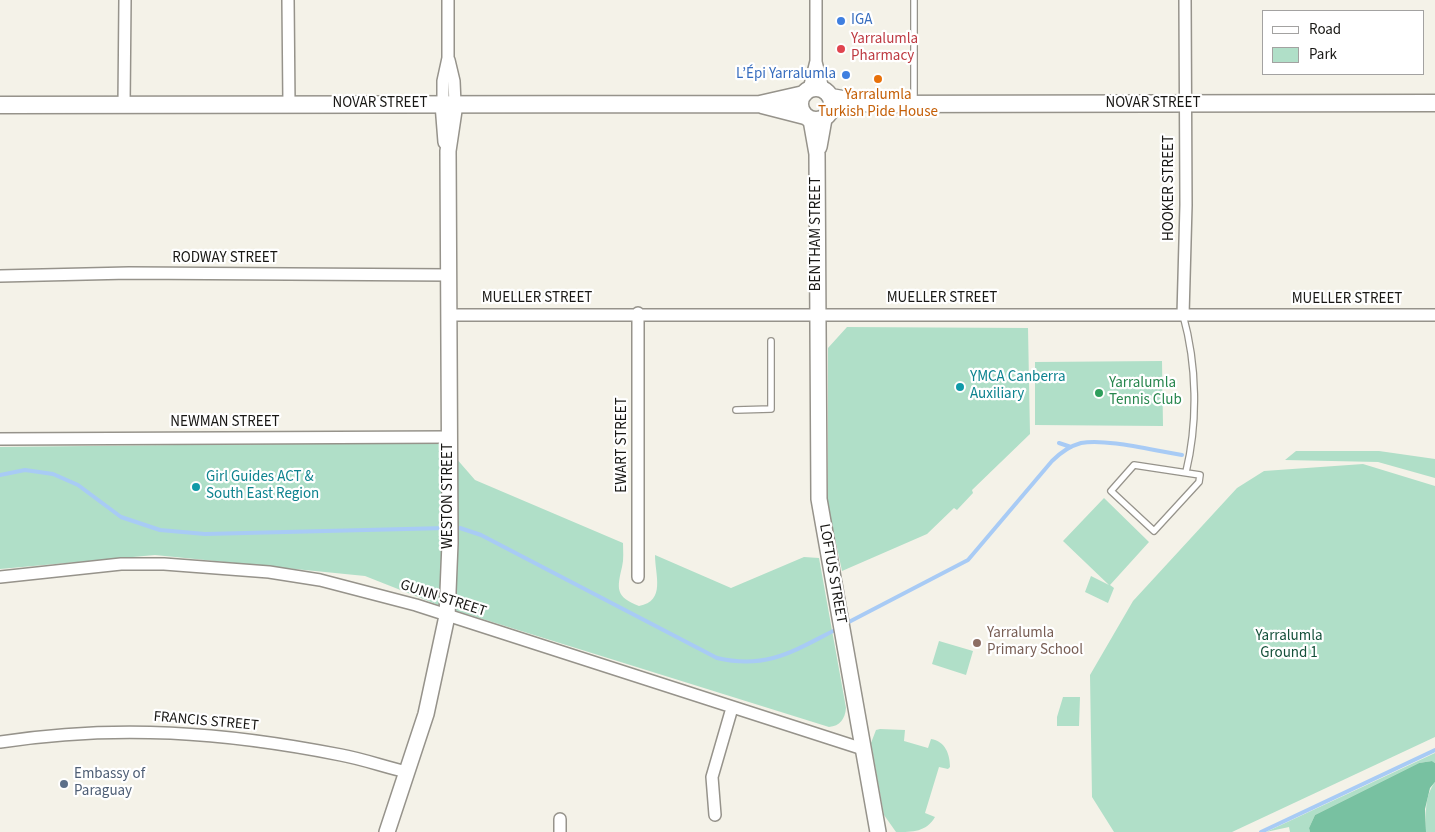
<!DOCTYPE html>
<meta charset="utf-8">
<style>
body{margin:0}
#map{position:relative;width:1435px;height:832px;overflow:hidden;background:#f4f2e8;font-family:"Source Sans 3",sans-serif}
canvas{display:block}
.legend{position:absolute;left:1262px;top:10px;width:162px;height:65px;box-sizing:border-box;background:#fff;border:1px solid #a3a2a1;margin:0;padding:6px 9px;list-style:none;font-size:15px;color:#181714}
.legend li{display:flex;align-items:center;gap:10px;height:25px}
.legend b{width:25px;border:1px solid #a3a2a1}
</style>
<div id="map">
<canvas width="1435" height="832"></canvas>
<ul class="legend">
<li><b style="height:6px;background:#fff"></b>Road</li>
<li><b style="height:14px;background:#b0dfc8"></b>Park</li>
</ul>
</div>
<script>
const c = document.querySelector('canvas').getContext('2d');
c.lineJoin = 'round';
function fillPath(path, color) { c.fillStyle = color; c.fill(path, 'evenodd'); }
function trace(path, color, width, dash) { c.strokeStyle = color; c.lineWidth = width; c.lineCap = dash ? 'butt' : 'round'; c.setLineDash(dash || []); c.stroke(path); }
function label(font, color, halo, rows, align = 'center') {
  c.font = font + ' "Source Sans 3",sans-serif'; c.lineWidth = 4.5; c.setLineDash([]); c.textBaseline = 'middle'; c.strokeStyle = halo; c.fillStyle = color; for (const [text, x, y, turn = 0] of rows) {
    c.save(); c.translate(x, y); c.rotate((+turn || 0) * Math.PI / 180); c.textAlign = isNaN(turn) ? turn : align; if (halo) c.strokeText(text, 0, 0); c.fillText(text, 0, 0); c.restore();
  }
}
const green = new Path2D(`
 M 847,327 L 1028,328 L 1030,434 L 972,490 L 973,493 L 957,510 L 954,508 L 927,534 L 842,571 L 828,506 L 828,348 Z
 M 1162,361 L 1163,426 L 1035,425 L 1035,362 Z
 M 442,442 L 475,480 L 623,543 C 623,551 624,559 622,567 C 617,588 615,597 639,606 C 666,601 655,575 655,555 L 731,588 L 804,557 L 819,558 L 846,708 C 845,719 840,726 829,727 L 441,606 L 365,576 L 155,555 L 0,569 L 0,447 Z
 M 1296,451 L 1379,451 L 1435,459 L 1435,478 L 1378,462 L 1285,460 Z
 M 1363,464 L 1435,486 L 1435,737 L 1232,832 L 1114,832 L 1092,797 L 1090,675 L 1133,601 L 1237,488 L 1264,471 Z
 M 1104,498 L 1149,542 L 1110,585 L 1114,588 L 1108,603 L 1085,592 L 1091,576 L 1109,585 L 1063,541 Z
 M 939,641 L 973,651 L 966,675 L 932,664 Z
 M 1063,697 L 1080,697 L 1079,726 L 1057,726 L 1057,717 Z
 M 880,729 L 905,730 L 904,741 L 928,748 L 931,739 C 945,741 950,754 950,767 L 948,769 L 939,767 L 925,813 L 935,817 C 926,832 913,832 896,832 L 884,815 L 871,743 L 876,730 Z
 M 1435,753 L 1435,763 L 1432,761 L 1419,763 L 1315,815 L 1309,828 L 1310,832 L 1290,832 L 1289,827 L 1266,832 Z
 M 1435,782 L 1435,832 L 1426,832 C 1426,814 1424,797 1435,782 Z`);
const forest = new Path2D(`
 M 1432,761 L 1435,763 L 1435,782 L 1430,788 L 1425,809 L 1426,832 L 1310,832 L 1309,828 L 1315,815 L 1419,763 Z`);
const stream = new Path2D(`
 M 1059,443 L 1071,447
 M 0,475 L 25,470 L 53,474 L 78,485 L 121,517 L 160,530 L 205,534 L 446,528
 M 453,528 L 460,528 L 481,535 L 717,658 C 768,670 795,650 839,628
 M 845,624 L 968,560 L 1052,461 C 1060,453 1070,446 1081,443 C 1106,438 1155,451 1182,455
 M 1261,832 L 1435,750`);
const service = new Path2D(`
 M 914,0 L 914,102
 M 1183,315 C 1197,365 1198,422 1186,472
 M 736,410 L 771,409 L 771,341
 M 1134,465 L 1200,475 L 1199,482 L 1154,531 L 1111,491 Z`);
const minor = new Path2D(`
 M 288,0 L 289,104
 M 449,60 L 454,81 L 455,104
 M 816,62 L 823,89
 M 809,89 L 816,61 L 816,0
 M 443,104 L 443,81 L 448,58 L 448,0
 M 124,105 L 125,0
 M 0,276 L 129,273 L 449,275
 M 638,313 L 638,577
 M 449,315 L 1435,315
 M 1183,315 L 1186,205 L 1185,0
 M 0,439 L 449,437
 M 0,577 L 121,564 L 164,564 L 269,572 L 320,580 L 416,605 L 863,749
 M 0,742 C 118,724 224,732 341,755 C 363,759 385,767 407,772
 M 715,815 L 712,777 L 732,708
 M 560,819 L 560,832`);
const tertiary = new Path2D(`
 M 443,104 L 446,142
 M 811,120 L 817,154 L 819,499 L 878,832
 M 819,147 L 824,119
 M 387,832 L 426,714 L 447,616 L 450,543 L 448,151 L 455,104`);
const secondary = new Path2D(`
 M800 104a16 16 0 1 1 32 0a16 16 0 1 1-32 0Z
 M 831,97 L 871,104 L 1435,103
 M 0,105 L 760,104 L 804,94
 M 762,105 L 805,116`);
const markers = [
 [841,21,5,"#3f7fe0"],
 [841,49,5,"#e0444e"],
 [846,75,5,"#3f7fe0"],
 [878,79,5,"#e8710a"],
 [960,387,5,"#0f9aa8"],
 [1099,393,5,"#2e9e5b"],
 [196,487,5,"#0f9aa8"],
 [977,643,5,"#8d6e63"],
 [64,784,5,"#5c6f8a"]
];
const shopNames = [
 ["IGA",851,21],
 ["L’Épi Yarralumla",836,75,"right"]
];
const healthNames = [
 ["Yarralumla",851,40],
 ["Pharmacy",851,57]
];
const foodNames = [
 ["Yarralumla",878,96],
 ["Turkish Pide House",878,113]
];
const streetNames = [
 ["NOVAR STREET",380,104],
 ["NOVAR STREET",1153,104],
 ["HOOKER STREET",1170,188,-90],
 ["BENTHAM STREET",817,234,-90],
 ["RODWAY STREET",225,259],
 ["MUELLER STREET",537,299],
 ["MUELLER STREET",942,299],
 ["MUELLER STREET",1347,300],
 ["NEWMAN STREET",225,423],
 ["EWART STREET",623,445,-90],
 ["WESTON STREET",449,496,-90],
 ["LOFTUS STREET",832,574,80],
 ["GUNN STREET",443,599,18],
 ["FRANCIS STREET",206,722,5]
];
const cultureNames = [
 ["YMCA Canberra",970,378],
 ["Auxiliary",970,395],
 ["Girl Guides ACT &",206,478],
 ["South East Region",206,495]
];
const leisureNames = [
 ["Yarralumla",1109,384],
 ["Tennis Club",1109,401]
];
const educationNames = [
 ["Yarralumla",987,634],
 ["Primary School",987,651]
];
const parkNames = [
 ["Yarralumla",1289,637],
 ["Ground 1",1289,654]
];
const serviceNames = [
 ["Embassy of",74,775],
 ["Paraguay",74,792]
];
fillPath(green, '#b0dfc8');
fillPath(forest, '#78c1a1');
trace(stream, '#a8cbf5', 4);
trace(service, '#96938b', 8);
trace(minor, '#96938b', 14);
trace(tertiary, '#96938b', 18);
trace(secondary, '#96938b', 19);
trace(service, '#fff', 5.5);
trace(minor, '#fff', 11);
trace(tertiary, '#fff', 15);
trace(secondary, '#fff', 16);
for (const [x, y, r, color] of markers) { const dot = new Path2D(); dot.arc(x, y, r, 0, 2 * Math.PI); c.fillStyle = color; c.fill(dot); trace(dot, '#fff', 2); }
label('15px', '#366cbe', '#fff', shopNames, 'left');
label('15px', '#be3a42', '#fff', healthNames, 'left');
label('15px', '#c56008', '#fff', foodNames);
label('15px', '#181714', '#fff', streetNames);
label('15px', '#0d838f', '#fff', cultureNames, 'left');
label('15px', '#27864d', '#fff', leisureNames, 'left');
label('15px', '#785e54', '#fff', educationNames, 'left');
label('15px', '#134f39', '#fff', parkNames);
label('15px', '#4e5e75', '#fff', serviceNames, 'left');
</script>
